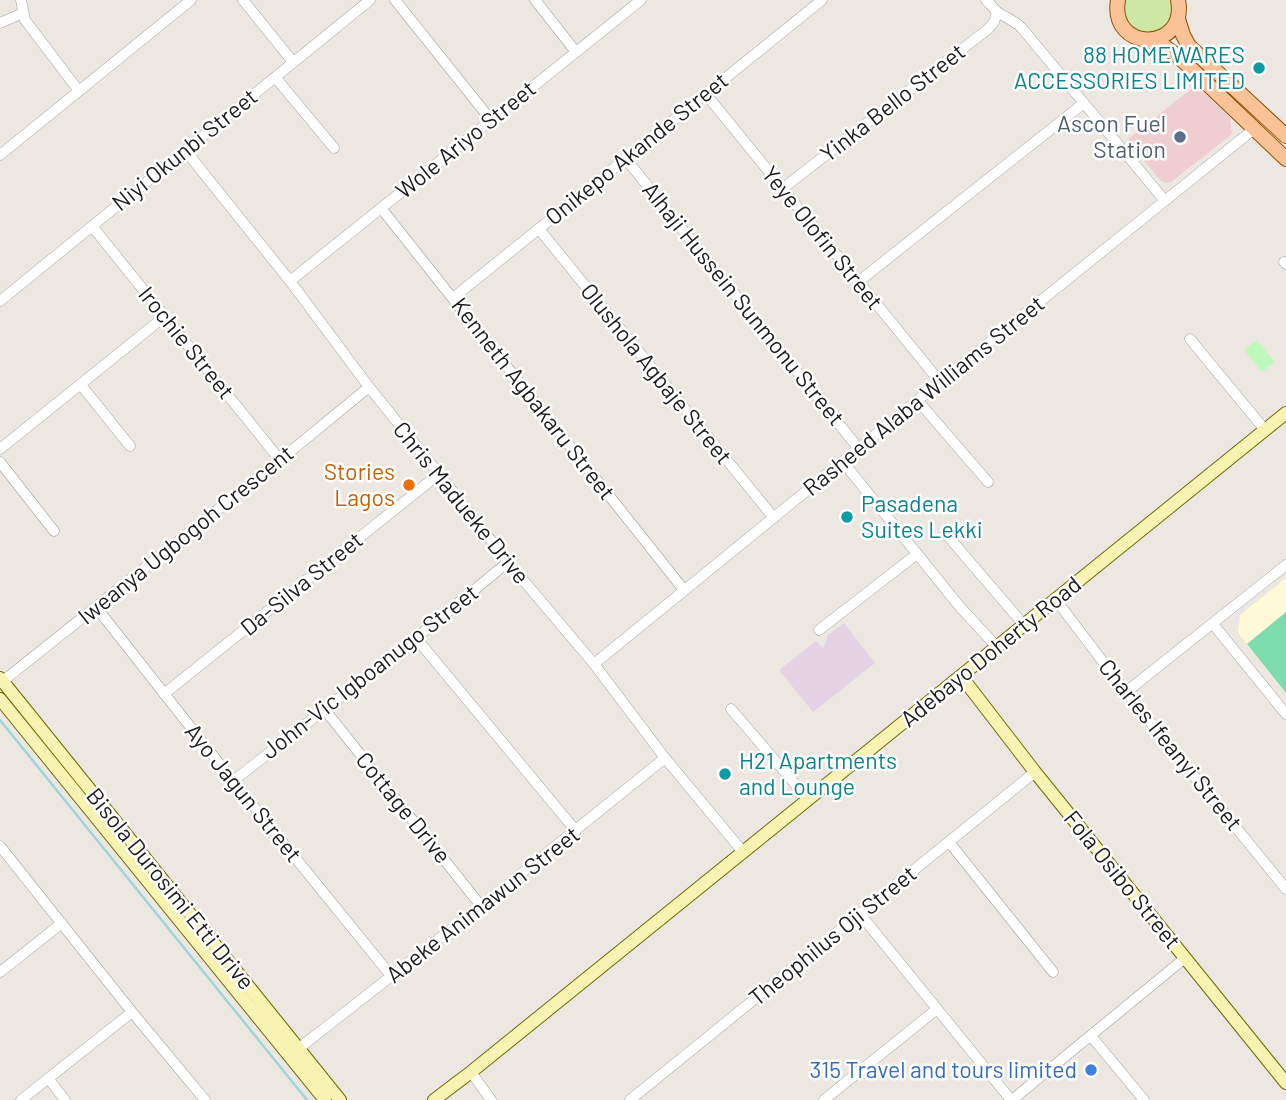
<!DOCTYPE html>
<style>
body{margin:0}
canvas{display:block;background:#ece7e0}
</style>
<canvas width="1286" height="1100"></canvas>
<script>
const c = document.querySelector('canvas').getContext('2d');
c.lineJoin = 'round';
function fillPath(path, color) { c.fillStyle = color; c.fill(path, 'evenodd'); }
function trace(path, color, width, dash) { c.strokeStyle = color; c.lineWidth = width; c.lineCap = dash ? 'butt' : 'round'; c.setLineDash(dash || []); c.stroke(path); }
function label(font, color, halo, rows, align = 'center') {
  c.font = font + ' Barlow,sans-serif'; c.lineWidth = 5; c.setLineDash([]); c.textBaseline = 'middle'; c.strokeStyle = halo; c.fillStyle = color; for (const [text, x, y, turn = 0] of rows) {
    c.save(); c.translate(x, y); c.rotate((+turn || 0) * Math.PI / 180); c.textAlign = isNaN(turn) ? turn : align; if (halo) c.strokeText(text, 0, 0); c.fillText(text, 0, 0); c.restore();
  }
}
const commercial = new Path2D(`
 M 1196,85 L 1230,118 L 1232,134 L 1171,182 L 1166,183 L 1161,181 L 1127,140 Z`);
const industrial = new Path2D(`
 M 844,623 L 875,663 L 813,712 L 779,670 L 816,641 L 823,648 L 828,635 Z`);
const education = new Path2D(`
 M 1286,578 L 1286,693 L 1238,633 L 1240,615 Z`);
const grass = new Path2D(`
 M 1123,0 L 1173,0 L 1171,22 L 1151,35 L 1136,32 L 1124,18 Z`);
const park = new Path2D(`
 M 1257,340 L 1274,362 L 1262,372 L 1244,350 Z`);
const pitch = new Path2D(`
 M 1286,612 L 1286,693 L 1247,644 Z`);
const stream = new Path2D(`
 M 0,720 L 307,1100`);
const street = new Path2D(`
 M 21,0 L 25,20 L 79,91
 M 243,0 L 293,62
 M 395,0 L 491,120
 M 535,0 L 576,52
 M 986,0 C 991,4 994,10 999,13 C 1007,18 1014,21 1021,27 L 1165,201
 M 0,23 L 23,13
 M 275,77 L 334,148
 M 705,93 L 940,382
 M 185,150 L 290,281 L 369,387 L 439,474 L 508,562 L 594,664 L 665,758 L 743,852
 M 0,155 L 191,0
 M 626,159 L 859,449
 M 782,189 L 988,29 L 994,22 L 997,12
 M 381,208 L 684,590
 M 92,226 L 280,460
 M 539,229 L 774,518
 M 1284,262 L 1286,264
 M 290,281 L 641,0
 M 858,282 L 1084,103
 M 453,298 L 822,0
 M 0,301 L 370,0
 M 1190,339 L 1265,430
 M 81,385 L 130,446
 M 918,401 L 988,482
 M 0,449 L 164,317
 M 0,462 L 54,531
 M 843,462 L 960,607 L 997,647
 M 946,534 L 1024,625
 M 1056,600 L 1126,692 L 1286,889
 M 96,607 L 233,781 L 392,977
 M 1213,624 L 1286,714
 M 819,630 L 917,554
 M 416,638 L 576,831
 M 594,664 L 940,382 L 1254,129
 M 3,681 L 280,460 L 369,387
 M 1126,692 L 1286,565
 M 164,694 L 439,474
 M 731,709 L 808,799
 M 325,710 L 481,906
 M 233,781 L 416,638 L 508,562
 M 949,842 L 1053,972
 M 0,846 L 132,1012 L 205,1100
 M 860,914 L 1011,1100
 M 0,972 L 62,923
 M 1091,1036 L 1144,1100
 M 298,1049 L 481,906 L 665,758
 M 471,1072 L 491,1100
 M 48,1078 L 65,1100
 M 21,1100 L 132,1012
 M 630,1100 L 1035,772
 M 824,1100 L 937,1009
 M 1012,1100 L 1185,958`);
const secondary = new Path2D(`
 M 961,676 L 1035,772 L 1286,1083
 M 0,678 L 340,1100
 M 0,699 L 325,1100
 M 434,1100 L 471,1072 L 1286,413`);
const primary = new Path2D(`
 M 1118,0 C 1109,53 1188,52 1178,0
 M 1178,19 L 1183,35 L 1189,46 L 1286,136
 M 1147,40 L 1165,47 L 1179,57 L 1286,159`);
const markers = [
 [1259,68,7,"#0f9aa8"],
 [1180,137,7,"#5c6f8a"],
 [409,485,7,"#e8710a"],
 [847,517,7,"#0f9aa8"],
 [725,774,7,"#0f9aa8"],
 [1091,1070,7,"#3f7fe0"]
];
const cultureNames = [
 ["88 HOMEWARES",1245,55,"right"],
 ["ACCESSORIES LIMITED",1245,81,"right"],
 ["Pasadena",861,504],
 ["Suites Lekki",861,530],
 ["H21 Apartments",739,761],
 ["and Lounge",739,787]
];
const streetNames = [
 ["Yinka Bello Street",893,103,-38],
 ["Wole Ariyo Street",466,140,-39],
 ["Onikepo Akande Street",637,149,-39],
 ["Niyi Okunbi Street",185,150,-39],
 ["Yeye Olofin Street",822,238,51],
 ["Alhaji Hussein Sunmonu Street",743,304,51],
 ["Irochie Street",186,343,51],
 ["Olushola Agbaje Street",656,374,51],
 ["Rasheed Alaba Williams Street",924,396,-39],
 ["Kenneth Agbakaru Street",533,399,52],
 ["Chris Madueke Drive",461,503,51],
 ["Iweanya Ugbogoh Crescent",186,535,-39],
 ["Da-Silva Street",302,584,-39],
 ["Adebayo Doherty Road",991,652,-39],
 ["John-Vic Igboanugo Street",370,672,-38],
 ["Charles Ifeanyi Street",1170,745,51],
 ["Ayo Jagun Street",243,793,51],
 ["Cottage Drive",403,808,51],
 ["Fola Osibo Street",1122,880,51],
 ["Bisola Durosimi Etti Drive",170,889,51],
 ["Abeke Animawun Street",483,905,-38],
 ["Theophilus Oji Street",833,936,-39]
];
const serviceNames = [
 ["Ascon Fuel",1166,124],
 ["Station",1166,150]
];
const foodNames = [
 ["Stories",395,472],
 ["Lagos",395,498]
];
const shopNames = [
 ["315 Travel and tours limited",1077,1070]
];
fillPath(commercial, '#eeced1');
fillPath(industrial, '#e5d2e4');
fillPath(education, '#fef9d7');
fillPath(grass, '#cee7a5');
fillPath(park, '#bef8bb');
fillPath(pitch, '#7edbab');
trace(stream, '#a0d4da', 2.5);
trace(street, '#9f9f9f', 11);
trace(secondary, '#6d6b06', 14);
trace(primary, '#8f4f02', 16);
trace(street, '#fff', 10);
trace(secondary, '#f8f3b2', 12);
trace(primary, '#fac397', 14);
for (const [x, y, r, color] of markers) { const dot = new Path2D(); dot.arc(x, y, r, 0, 2 * Math.PI); c.fillStyle = color; c.fill(dot); trace(dot, '#fff', 2.5); }
label('23px', '#0d838f', '#fff', cultureNames, 'left');
label('23px', '#1b1b1b', '#fff', streetNames);
label('23px', '#4e5e75', '#fff', serviceNames, 'right');
label('23px', '#c56008', '#fff', foodNames, 'right');
label('23px', '#366cbe', '#fff', shopNames, 'right');
</script>
